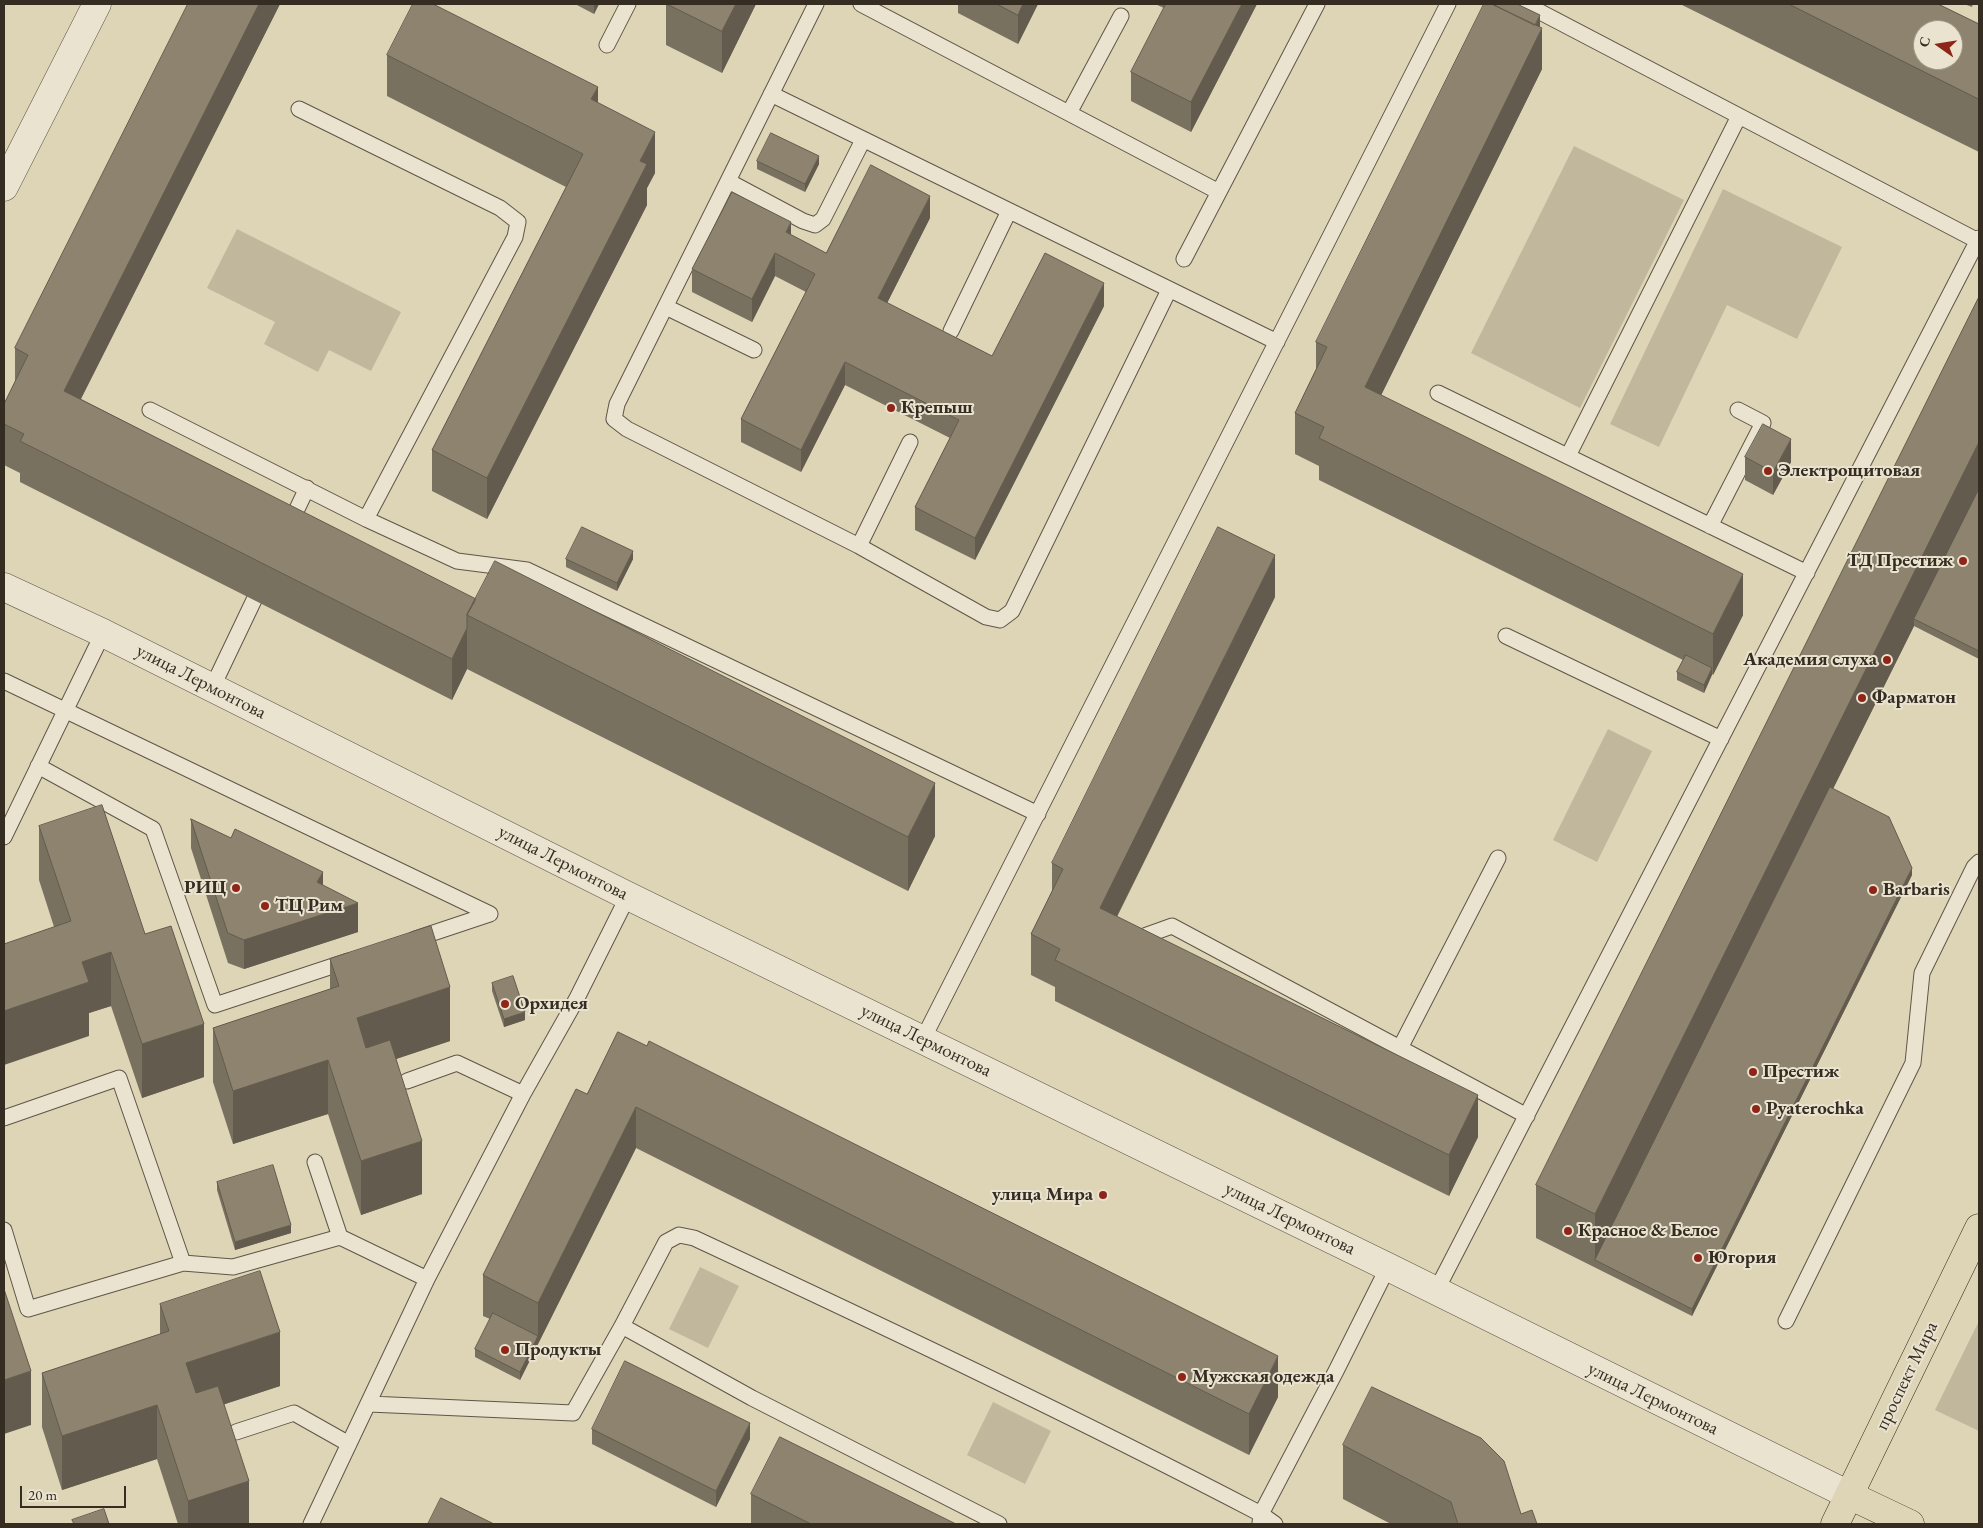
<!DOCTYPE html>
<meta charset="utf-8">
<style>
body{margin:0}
#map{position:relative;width:1983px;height:1528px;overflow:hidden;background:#ded4b6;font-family:"EB Garamond",serif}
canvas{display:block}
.frame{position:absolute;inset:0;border:5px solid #352c22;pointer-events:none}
.north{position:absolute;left:1913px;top:20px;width:50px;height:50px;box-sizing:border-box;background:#eae3d0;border:1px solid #a29a8a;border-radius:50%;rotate:283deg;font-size:14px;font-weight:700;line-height:20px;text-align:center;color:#352c22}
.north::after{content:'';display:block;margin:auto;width:18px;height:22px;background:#8f2418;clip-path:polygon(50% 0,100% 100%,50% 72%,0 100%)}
.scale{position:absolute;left:20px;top:1486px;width:106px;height:22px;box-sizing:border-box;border:2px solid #352c22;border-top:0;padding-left:6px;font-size:15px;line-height:18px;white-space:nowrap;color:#352c22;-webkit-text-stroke:4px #eae3d0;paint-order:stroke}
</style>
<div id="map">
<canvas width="1983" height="1528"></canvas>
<div class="frame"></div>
<div class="north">С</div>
<div class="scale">20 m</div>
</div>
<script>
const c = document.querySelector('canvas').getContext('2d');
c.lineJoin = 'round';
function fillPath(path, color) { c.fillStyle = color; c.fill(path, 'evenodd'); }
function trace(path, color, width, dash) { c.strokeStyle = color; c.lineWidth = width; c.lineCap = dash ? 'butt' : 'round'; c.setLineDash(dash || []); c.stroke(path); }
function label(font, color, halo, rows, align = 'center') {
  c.font = font + ' "EB Garamond",serif'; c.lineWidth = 4; c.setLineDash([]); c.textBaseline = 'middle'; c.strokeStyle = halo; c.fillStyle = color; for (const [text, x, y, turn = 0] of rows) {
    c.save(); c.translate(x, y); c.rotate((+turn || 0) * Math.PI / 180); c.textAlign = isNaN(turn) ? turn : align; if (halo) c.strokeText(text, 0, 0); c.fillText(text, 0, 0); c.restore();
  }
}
const green = new Path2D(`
 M 1574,146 L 1684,200 L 1580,408 L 1471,353 Z
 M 1723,189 L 1842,247 L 1797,339 L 1727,305 L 1659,447 L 1610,424 Z
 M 237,229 L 401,312 L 371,371 L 329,350 L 318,372 L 264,344 L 275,322 L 207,288 Z
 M 1608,729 L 1652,751 L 1597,862 L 1553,840 Z
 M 700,1267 L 739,1286 L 708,1348 L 669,1329 Z
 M 1979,1321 L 1979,1431 L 1935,1410 Z
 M 993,1402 L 1051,1431 L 1025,1484 L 967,1455 Z`);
const service = new Path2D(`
 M 816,4 L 617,404 L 614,419 L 627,429 L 859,546 L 986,617 L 1000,620 L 1012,611 L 1169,290
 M 861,4 L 1219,192
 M 1525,4 L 1978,241
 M 607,45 L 628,4
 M 771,94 L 1277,342
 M 299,109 L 500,208 L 518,222 L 515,237 L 366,519
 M 1069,113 L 1121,16
 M 728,181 L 803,221 L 815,225 L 823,219 L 863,140
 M 1184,259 L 1317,4
 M 666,307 L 754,350
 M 951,331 L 1009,211
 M 1438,393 L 1807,573
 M 150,410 L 366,519 L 457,561 L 527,570 L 1038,814
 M 1568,456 L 1739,116
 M 289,526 L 307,488
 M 1710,526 L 1763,423 L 1738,410
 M 859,546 L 910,442
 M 1506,636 L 1721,739
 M 4,681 L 490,914 L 415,939
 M 212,688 L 254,600
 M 38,766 L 153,829 L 215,1005 L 348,961
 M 4,837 L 103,633
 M 1133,940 L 1172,926 L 1527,1116
 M 923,1039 L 1448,4
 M 1400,1048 L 1498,858
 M 407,1081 L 457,1063 L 523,1094
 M 4,1118 L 119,1078 L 183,1263
 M 315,1162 L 340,1237
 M 4,1230 L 28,1309 L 183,1263 L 233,1267 L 340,1237 L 427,1279
 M 1436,1291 L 1979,238
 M 1786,1321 L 1913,1063 L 1922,973 L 1974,867 L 1979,862
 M 622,1326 L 752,1398 L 999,1524
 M 369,1404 L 573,1413 L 622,1326 L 666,1242 L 679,1235 L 694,1238 C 885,1327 1075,1417 1261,1514 L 1275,1524
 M 236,1432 L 294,1413 L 349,1444
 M 1260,1523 L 1261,1514 L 1336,1371 L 1388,1267
 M 311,1524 L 427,1279 L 523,1094 L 576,1000 L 628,896`);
const minor = new Path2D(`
 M 4,187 L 97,4`);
const tertiary = new Path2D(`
 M 4,587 L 103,633 L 628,896 L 1388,1267 L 1849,1495`);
const primary = new Path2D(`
 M 1849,1495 L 1910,1524
 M 1835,1524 L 1979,1228`);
const wall = new Path2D(`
 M 188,4 L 280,4 L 81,399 L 935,836 L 908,891 L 467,669 L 452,700 L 20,482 L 20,473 L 4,465 L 4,404 L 15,382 L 15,348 Z
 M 575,4 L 599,4 L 594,14 Z
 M 666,4 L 756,4 L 722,73 L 666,45 Z
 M 958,4 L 1038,4 L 1018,44 L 958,13 Z
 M 1155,4 L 1257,4 L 1191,132 L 1131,101 L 1131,72 L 1164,8 Z
 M 1680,4 L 1938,4 L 1979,24 L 1979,152 Z
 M 1964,4 L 1973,4 L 1972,7 Z
 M 1540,27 L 1542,69 L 1381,395 L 1743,615 L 1713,675 L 1712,674 L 1704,693 L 1677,680 L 1677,672 L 1683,660 L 1319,480 L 1319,466 L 1295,454 L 1295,413 L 1316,369 L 1316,342 Z
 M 387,55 L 598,103 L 655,173 L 647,188 L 647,205 L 487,519 L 432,491 L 432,450 L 566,187 L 387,96 Z
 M 757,161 L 819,164 L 805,192 L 757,169 Z
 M 930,218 L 887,303 L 992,356 L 1104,306 L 975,560 L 915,530 L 915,507 L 950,438 L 845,385 L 801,472 L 741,442 L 741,419 L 806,292 L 775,276 L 752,322 L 692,292 L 692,269 L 791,235 L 826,253 Z
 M 1979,297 L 1979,659 L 1914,626 L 1833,789 L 1912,875 L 1692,1316 L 1536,1238 L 1536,1185 Z
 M 1745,457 L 1791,462 L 1773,495 L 1745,480 Z
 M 566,559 L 633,559 L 617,591 L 566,567 Z
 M 1275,597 L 1117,917 L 1478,1137 L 1449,1196 L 1055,1001 L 1055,987 L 1031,975 L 1031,934 L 1052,891 L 1052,863 Z
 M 191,819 L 323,885 L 358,932 L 244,969 L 228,963 L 191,848 Z
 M 39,826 L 145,934 L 204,1077 L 142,1098 L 111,1006 L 89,1013 L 89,1036 L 39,880 Z
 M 330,959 L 450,1041 L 396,1059 L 422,1194 L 361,1215 L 328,1114 L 233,1144 L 213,1082 L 213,1028 L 330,989 Z
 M 492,983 L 525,1020 L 504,1027 L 492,991 Z
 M 618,1032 L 1278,1397 L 1249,1455 L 636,1148 L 520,1380 L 475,1357 L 475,1349 L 490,1319 L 483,1316 L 483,1275 L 587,1094 Z
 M 217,1182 L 291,1233 L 235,1250 L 217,1190 Z
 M 160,1304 L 280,1386 L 224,1404 L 249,1524 L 178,1524 L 157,1459 L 62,1490 L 42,1427 L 42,1373 L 160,1334 Z
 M 592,1429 L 750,1439 L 716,1507 L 592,1444 Z
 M 1343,1445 L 1521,1514 L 1537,1524 L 1391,1524 L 1343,1499 Z
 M 751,1494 L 956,1524 L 751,1524 Z`);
const shadedWall = new Path2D(`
 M 259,4 L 280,4 L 64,432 L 64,391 Z
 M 595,4 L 599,4 L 594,14 L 594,6 Z
 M 736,4 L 756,4 L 722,73 L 722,31 Z
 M 1023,4 L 1038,4 L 1018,44 L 1018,15 Z
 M 1242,4 L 1257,4 L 1191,132 L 1191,102 Z
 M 1540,15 L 1540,32 L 1542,28 L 1542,69 L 1365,428 L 1365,387 Z
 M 598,87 L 598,129 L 591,99 Z
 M 655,132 L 655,173 L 647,188 L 647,205 L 487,519 L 487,478 L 640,161 Z
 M 819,156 L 819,164 L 805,192 L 805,184 Z
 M 930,196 L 930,218 L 878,321 L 878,298 Z
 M 791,222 L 791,245 L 786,232 Z
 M 775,253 L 775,276 L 752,322 L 752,299 Z
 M 1104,283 L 1104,306 L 975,560 L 975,538 Z
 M 845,362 L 845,385 L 801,472 L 801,450 Z
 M 1791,439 L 1791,462 L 1773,495 L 1773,472 Z
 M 1979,442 L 1979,496 L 1914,619 L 1914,626 L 1598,1261 L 1595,1260 L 1595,1214 Z
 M 633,551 L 633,559 L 617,591 L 617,583 Z
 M 1275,555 L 1275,597 L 1100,950 L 1100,908 Z
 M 1743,574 L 1743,615 L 1713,675 L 1713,634 Z
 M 467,628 L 467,669 L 452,700 L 452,659 Z
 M 1712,668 L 1712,675 L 1704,693 L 1704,685 Z
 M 935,783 L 935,836 L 908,891 L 908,837 Z
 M 1912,868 L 1912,875 L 1692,1316 L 1692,1309 Z
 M 323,872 L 323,901 L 317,882 Z
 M 358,903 L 358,932 L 244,969 L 244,940 Z
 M 111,952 L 111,1006 L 89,1013 L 89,1036 L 4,1065 L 4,1011 L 82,962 Z
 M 450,987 L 450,1041 L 357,1072 L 357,1018 Z
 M 525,1012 L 525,1020 L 504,1027 L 504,1019 Z
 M 204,1024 L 204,1077 L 142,1098 L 142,1044 Z
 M 328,1060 L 328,1114 L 233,1144 L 233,1091 Z
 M 1478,1095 L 1478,1137 L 1449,1196 L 1449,1155 Z
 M 636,1107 L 636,1148 L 538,1344 L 538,1303 Z
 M 422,1141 L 422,1194 L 361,1215 L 361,1161 Z
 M 291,1225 L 291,1233 L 235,1250 L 235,1242 Z
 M 280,1332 L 280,1386 L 186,1417 L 186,1363 Z
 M 538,1336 L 538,1344 L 520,1380 L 520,1372 Z
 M 1278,1356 L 1278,1397 L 1249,1455 L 1249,1414 Z
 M 31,1371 L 31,1425 L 4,1434 L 4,1380 Z
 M 157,1405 L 157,1459 L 62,1490 L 62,1436 Z
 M 750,1423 L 750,1439 L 716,1507 L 716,1491 Z
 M 249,1481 L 249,1524 L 188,1524 L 188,1501 Z`);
const building = new Path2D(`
 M 188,4 L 259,4 L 64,391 L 476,599 L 467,615 L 467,628 L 452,659 L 20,441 L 24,434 L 4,424 L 4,404 L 28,355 L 15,348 Z
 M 413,4 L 433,4 L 598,87 L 591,99 L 655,132 L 640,161 L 647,164 L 487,478 L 432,450 L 583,154 L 387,55 Z
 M 667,4 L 736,4 L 722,31 Z
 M 997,4 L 1023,4 L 1018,15 Z
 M 1166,4 L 1242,4 L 1191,102 L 1131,72 Z
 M 1484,4 L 1492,4 L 1542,28 L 1365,387 L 1743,574 L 1713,634 L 1319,438 L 1324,427 L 1295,413 L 1327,347 L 1316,342 Z
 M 1492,4 L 1517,4 L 1540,15 L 1535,25 Z
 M 1789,4 L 1938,4 L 1979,24 L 1979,99 ZM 1923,30 L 1953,30 L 1953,60 L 1923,60 Z
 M 771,133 L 819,156 L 805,184 L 757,161 Z
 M 871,165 L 930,196 L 878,298 L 992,356 L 1045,253 L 1104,283 L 975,538 L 915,507 L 959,420 L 845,362 L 801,450 L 741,419 L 815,274 L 775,253 L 752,299 L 692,269 L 732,192 L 791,222 L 786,232 L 826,253 Z
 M 1979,297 L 1979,442 L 1595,1214 L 1536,1185 Z
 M 1763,424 L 1791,439 L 1773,472 L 1745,457 Z
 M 1979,489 L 1979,651 L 1914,619 Z
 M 582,527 L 633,551 L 617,583 L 566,559 Z
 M 1218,527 L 1275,555 L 1100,908 L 1478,1095 L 1449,1155 L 1055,960 L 1060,949 L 1031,934 L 1063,869 L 1052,863 Z
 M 495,561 L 935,783 L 908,837 L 467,615 Z
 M 1686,655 L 1712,668 L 1704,685 L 1677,672 Z
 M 1830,787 L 1889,817 L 1912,868 L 1692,1309 L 1595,1260 Z
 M 102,805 L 145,934 L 171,926 L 204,1024 L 142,1044 L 111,952 L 82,962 L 89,982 L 4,1011 L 4,944 L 71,921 L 39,826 Z
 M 191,819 L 231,838 L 235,829 L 323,872 L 317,882 L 358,903 L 244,940 L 228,933 Z
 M 431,926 L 450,987 L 357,1018 L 366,1048 L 390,1040 L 422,1141 L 361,1161 L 328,1060 L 233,1091 L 213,1028 L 339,986 L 330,959 Z
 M 513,976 L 525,1012 L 504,1019 L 492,983 Z
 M 618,1032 L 647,1046 L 649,1041 L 1278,1356 L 1249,1414 L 636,1107 L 538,1303 L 483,1275 L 576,1089 L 587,1094 Z
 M 273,1165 L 291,1225 L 235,1242 L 217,1182 Z
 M 260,1271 L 280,1332 L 186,1363 L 196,1393 L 218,1386 L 249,1481 L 188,1501 L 157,1405 L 62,1436 L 42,1373 L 169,1331 L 160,1304 Z
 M 4,1289 L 31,1371 L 4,1380 Z
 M 493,1313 L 538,1336 L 520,1372 L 475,1349 Z
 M 625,1361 L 750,1423 L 716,1491 L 592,1429 Z
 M 1372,1387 L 1481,1438 L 1504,1461 L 1521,1514 L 1532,1510 L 1537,1524 L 1458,1524 L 1451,1502 L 1343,1445 Z
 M 780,1437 L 956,1524 L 811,1524 L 751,1494 Z
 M 441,1498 L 494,1524 L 428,1524 Z
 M 104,1509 L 109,1524 L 74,1524 L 72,1520 Z`);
const markers = [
 [891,408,5,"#8f2418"],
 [1768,471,5,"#8f2418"],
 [1963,561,5,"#8f2418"],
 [1887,660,5,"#8f2418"],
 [1862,698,5,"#8f2418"],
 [236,888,5,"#8f2418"],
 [1873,890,5,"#8f2418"],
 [265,906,5,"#8f2418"],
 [505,1004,5,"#8f2418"],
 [1753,1072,5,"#8f2418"],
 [1756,1109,5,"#8f2418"],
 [1103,1195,5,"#8f2418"],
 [1568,1231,5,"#8f2418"],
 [1698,1258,5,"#8f2418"],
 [505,1350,5,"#8f2418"],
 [1182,1377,5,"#8f2418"]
];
const poiNames = [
 ["Крепыш",901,408],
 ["Электрощитовая",1778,471],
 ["ТД Престиж",1953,561,"right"],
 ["Академия слуха",1877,660,"right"],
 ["Фарматон",1872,698],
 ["РИЦ",226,888,"right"],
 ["Barbaris",1883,890],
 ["ТЦ Рим",275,906],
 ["Орхидея",515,1004],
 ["Престиж",1763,1072],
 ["Pyaterochka",1766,1109],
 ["улица Мира",1093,1195,"right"],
 ["Красное & Белое",1578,1231],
 ["Югория",1708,1258],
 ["Продукты",515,1350],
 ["Мужская одежда",1192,1377]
];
const streetNames = [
 ["улица Лермонтова",201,682,27],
 ["улица Лермонтова",563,863,27],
 ["улица Лермонтова",926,1041,26],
 ["улица Лермонтова",1290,1219,26],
 ["проспект Мира",1907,1376,-64],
 ["улица Лермонтова",1653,1399,26]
];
fillPath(green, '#c1b79d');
trace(service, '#5f5647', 17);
trace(minor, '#5f5647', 29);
trace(tertiary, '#5f5647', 29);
trace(primary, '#352c22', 29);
trace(service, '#eae3d0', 15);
trace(minor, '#eae3d0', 28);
trace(tertiary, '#eae3d0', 28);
trace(primary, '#ded4b6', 28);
fillPath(wall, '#79715f');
fillPath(shadedWall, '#635c4e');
fillPath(building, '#8d836f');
trace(building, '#635c4e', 1);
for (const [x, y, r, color] of markers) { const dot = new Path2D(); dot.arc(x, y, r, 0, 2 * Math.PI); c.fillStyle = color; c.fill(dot); trace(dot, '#eae3d0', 2); }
label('bold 19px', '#352c22', '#eae3d0', poiNames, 'left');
label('19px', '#352c22', '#eae3d0', streetNames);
</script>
